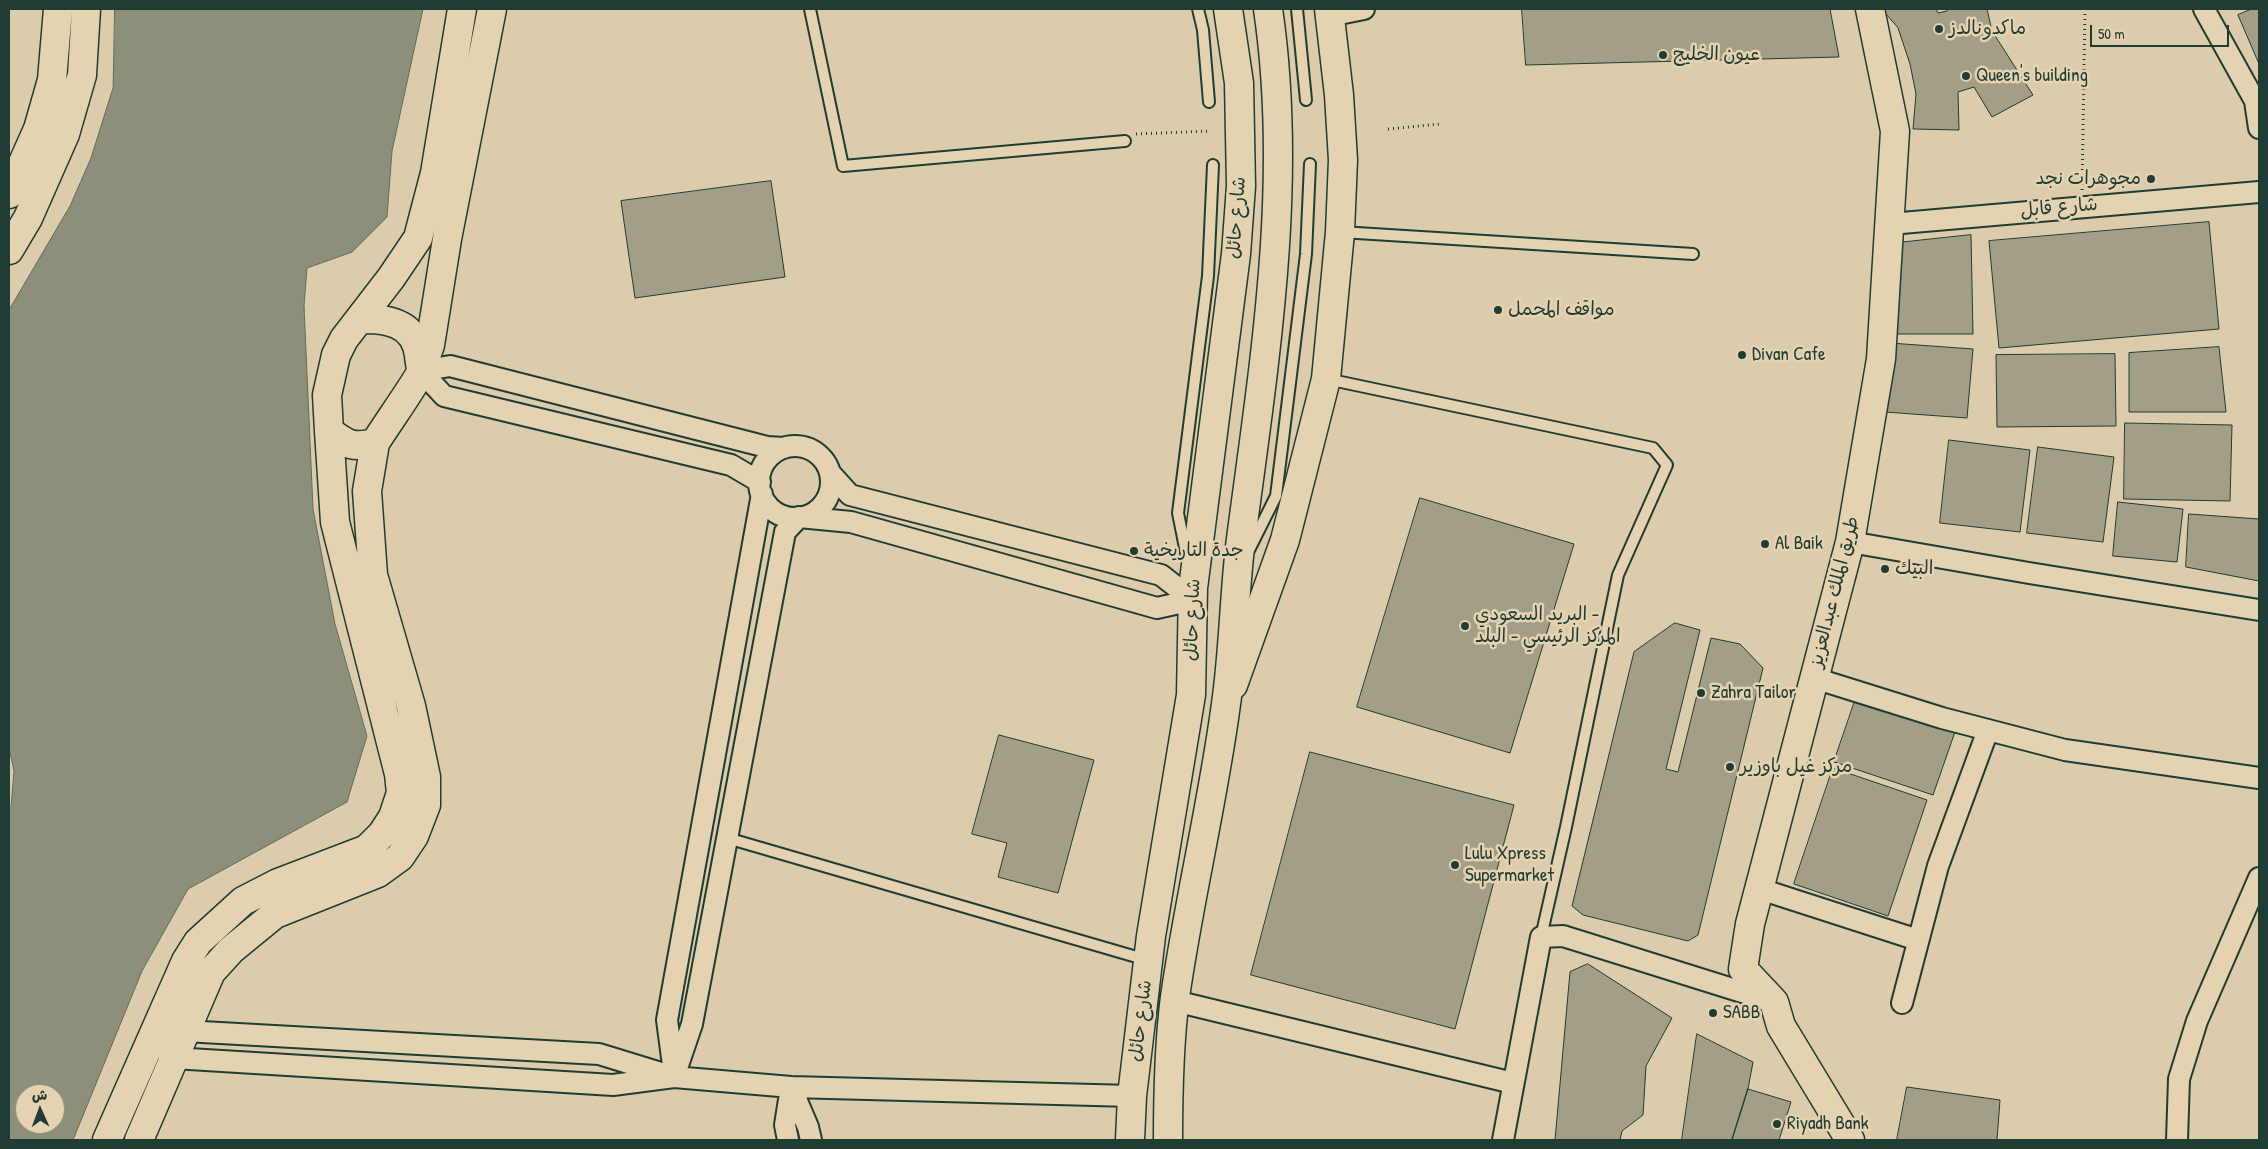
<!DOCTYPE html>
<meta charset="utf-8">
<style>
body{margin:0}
#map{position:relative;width:2268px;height:1149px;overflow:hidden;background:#dcccab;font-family:"Patrick Hand","Playpen Sans Arabic",sans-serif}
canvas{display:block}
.frame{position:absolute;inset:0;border:10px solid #1f3d34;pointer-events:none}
.north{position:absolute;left:15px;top:1084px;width:50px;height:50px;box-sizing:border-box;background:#e4d2b0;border:1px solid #95967e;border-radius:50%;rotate:358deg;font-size:14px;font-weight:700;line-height:20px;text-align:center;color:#1f3d34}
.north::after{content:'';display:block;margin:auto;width:18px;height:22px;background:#1f3d34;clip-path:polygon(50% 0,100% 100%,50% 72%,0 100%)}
.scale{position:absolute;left:2090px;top:25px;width:139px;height:22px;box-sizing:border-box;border:2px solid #1f3d34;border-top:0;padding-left:6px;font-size:15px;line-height:18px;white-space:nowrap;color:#1f3d34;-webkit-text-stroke:4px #e4d2b0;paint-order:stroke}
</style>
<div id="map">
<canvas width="2268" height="1149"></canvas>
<div class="frame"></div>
<div class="north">ش</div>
<div class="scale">50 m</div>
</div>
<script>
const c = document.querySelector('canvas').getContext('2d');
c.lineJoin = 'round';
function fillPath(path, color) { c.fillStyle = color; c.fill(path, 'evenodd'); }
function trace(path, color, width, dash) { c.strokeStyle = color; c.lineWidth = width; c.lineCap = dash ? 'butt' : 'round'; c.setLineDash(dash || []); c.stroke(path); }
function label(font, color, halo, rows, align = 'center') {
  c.font = font + ' "Patrick Hand","Playpen Sans Arabic",sans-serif'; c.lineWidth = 5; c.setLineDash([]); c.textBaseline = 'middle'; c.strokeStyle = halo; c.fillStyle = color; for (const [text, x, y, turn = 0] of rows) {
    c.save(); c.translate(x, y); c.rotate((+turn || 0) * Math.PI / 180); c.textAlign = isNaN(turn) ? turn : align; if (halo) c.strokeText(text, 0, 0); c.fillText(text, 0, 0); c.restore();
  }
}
const water = new Path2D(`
 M 115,9 L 423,9 L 392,151 L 387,217 L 352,252 L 307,268 L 304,306 L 313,509 L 335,624 L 367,736 L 347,802 L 188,889 L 142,971 L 73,1140 L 9,1140 L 9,810 L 11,807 L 14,771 L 9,748 L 9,310 L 70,206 L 91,158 L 113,88 ZM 25,1094 L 55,1094 L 55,1124 L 25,1124 Z`);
const building = new Path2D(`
 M 1522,9 L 1830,9 L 1839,57 L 1526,65 Z
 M 1882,9 L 1936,9 L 1938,13 L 1947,11 L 1947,9 L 1987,9 L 1992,31 L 2033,95 L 1992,117 L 1974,87 L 1958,92 L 1959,130 L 1913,129 L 1916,94 L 1910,64 L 1898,28 Z
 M 2252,9 L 2259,9 L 2259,64 L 2238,15 Z
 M 771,181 L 785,277 L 635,298 L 621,201 Z
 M 2209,222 L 2219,329 L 1999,348 L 1989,241 Z
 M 1971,235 L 1973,334 L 1891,334 L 1897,243 Z
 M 1890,343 L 1973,349 L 1967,418 L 1885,412 Z
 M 2219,347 L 2226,412 L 2129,412 L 2129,353 Z
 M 2115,354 L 2116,426 L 1997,427 L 1996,355 Z
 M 2125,423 L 2232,425 L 2230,501 L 2124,499 Z
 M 1949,440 L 2030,450 L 2020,532 L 1940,523 Z
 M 2038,447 L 2114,457 L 2103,542 L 2027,533 Z
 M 1420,498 L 1574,544 L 1510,753 L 1357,707 Z
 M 2118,502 L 2183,509 L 2177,562 L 2113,556 Z
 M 2189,514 L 2259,519 L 2259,581 L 2186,567 Z
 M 1675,623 L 1700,630 L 1666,769 L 1678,772 L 1711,638 L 1740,644 L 1763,668 L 1698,935 L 1688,941 L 1583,915 L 1572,906 L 1634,652 Z
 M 1857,695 L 1956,729 L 1933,795 L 1834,762 Z
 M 999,735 L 1094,760 L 1058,893 L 998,877 L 1007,843 L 972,834 Z
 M 1310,752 L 1514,805 L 1455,1029 L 1251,975 Z
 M 1833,768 L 1927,800 L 1888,916 L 1794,884 Z
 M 1588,964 L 1672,1018 L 1646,1066 L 1643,1115 L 1622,1131 L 1620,1140 L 1555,1140 L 1570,972 Z
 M 1697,1034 L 1753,1062 L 1748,1089 L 1732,1140 L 1682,1140 Z
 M 1907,1087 L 2000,1100 L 1997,1140 L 1897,1140 Z
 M 1748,1089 L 1791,1102 L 1779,1140 L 1732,1140 Z`);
const path = new Path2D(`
 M 1388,129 L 1440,124
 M 1136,134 L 1211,131
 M 2082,190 L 2085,9`);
const lane = new Path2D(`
 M 810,9 L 843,166 L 1125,141
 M 1198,9 L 1203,30 L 1209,102
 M 1297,9 L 1306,100
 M 1341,232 L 1693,254
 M 1327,379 L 1653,448 L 1667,465 L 1618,575 L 1566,827 L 1541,937
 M 1249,550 L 1276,496 L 1306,254 L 1310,164
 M 1187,558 L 1178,513 L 1208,276 L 1213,165
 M 727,838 L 1147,960`);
const street = new Path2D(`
 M 2204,9 L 2255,101 L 2259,128
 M 1329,16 L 1364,9
 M 1890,224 L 2259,192
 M 421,371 L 450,366 L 767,447 L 784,448
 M 421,371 L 444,396 L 731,465 L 760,482
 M759 482a36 36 0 1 1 72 0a36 36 0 1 1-72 0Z
 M 831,474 L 850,495 L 1161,575 L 1193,600
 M 1850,542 L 2029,573 L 2259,610
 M 1814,678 L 1942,718 L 2065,750 L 2259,778
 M 1760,889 L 1918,940
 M 1175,1001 L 1513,1083
 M 1902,1003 L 1938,866 L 1988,730
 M 674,1073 L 667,1020 L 762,494
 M 791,1087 L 808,1127 L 811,1140
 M 1132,1096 L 791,1087 L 674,1077 L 599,1054 L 184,1031 L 152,1037 L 173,1058 L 613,1085 L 674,1077 L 692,1024 L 785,532 L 799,517 L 851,522 L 1157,608 L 1193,600
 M 788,1140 L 785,1125 L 791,1087
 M 1503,1140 L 1541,937 L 1563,936 L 1774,1002
 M 2177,1140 L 2179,1079 L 2197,1021 L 2259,878`);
const secondary = new Path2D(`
 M 9,194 L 38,129 L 52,80 L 58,9
 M 9,250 L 28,218 L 65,134 L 82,75 L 86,9
 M 360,319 C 387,318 415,323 419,355 C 419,360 421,366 421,371 C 419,379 382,431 375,443 C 353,448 347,445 329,431 L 327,395 L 336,355 L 344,339 L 391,278 L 418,238 L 435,173 L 462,9
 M 422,368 L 430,345 L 447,239 L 492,9
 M 1233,685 L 1285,540 L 1326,379 L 1340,232 L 1343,160 L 1339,95 L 1329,9
 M 107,1140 L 186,961 L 198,942 L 243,901 L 278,883 L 367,849 L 382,834 L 393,817 L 401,793 L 399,774 L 335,522 L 329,431
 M 139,1140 L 211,972 L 231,950 L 275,914 L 378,873 L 400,857 L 414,836 L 426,805 L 426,777 L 411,706 L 373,575 L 367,491 L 375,443`);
const primary = new Path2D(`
 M 1130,1140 L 1132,1096 L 1151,936 L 1191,695 L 1193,588 L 1236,254 L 1241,186 L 1239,83 L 1228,9
 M 1168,1140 C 1168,1094 1169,1043 1175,997 C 1189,899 1213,802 1226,704 C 1234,649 1234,593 1241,539 C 1264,364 1294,185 1268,9
 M 1850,1140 L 1781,1026 L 1774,1002 L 1743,969 L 1750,924 L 1850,542 L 1881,359 L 1895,131 L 1870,9`);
const markers = [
 [1939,29,5,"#1f3d34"],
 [1663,55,5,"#1f3d34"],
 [1966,76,5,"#1f3d34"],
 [2151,179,5,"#1f3d34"],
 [1498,310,5,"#1f3d34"],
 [1742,355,5,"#1f3d34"],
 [1765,544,5,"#1f3d34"],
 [1134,551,5,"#1f3d34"],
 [1885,569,5,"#1f3d34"],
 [1465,626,5,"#1f3d34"],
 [1701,693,5,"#1f3d34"],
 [1730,767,5,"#1f3d34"],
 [1455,865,5,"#1f3d34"],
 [1713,1013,5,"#1f3d34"],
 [1777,1124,5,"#1f3d34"]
];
const poiNames = [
 ["ماكدونالدز",1949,29],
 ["عيون الخليج",1673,55],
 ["Queen's building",1976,76],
 ["مجوهرات نجد",2141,179,"right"],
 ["مواقف المحمل",1508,310],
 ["Divan Cafe",1752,355],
 ["Al Baik",1775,544],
 ["جدة التاريخية",1144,551],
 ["البيك",1895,569],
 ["البريد السعودي -",1475,615],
 ["المركز الرئيسي - البلد",1475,637],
 ["Zahra Tailor",1711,693],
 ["مركز غيل باوزير",1740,767],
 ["Lulu Xpress",1465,854],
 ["Supermarket",1465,876],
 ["SABB",1723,1013],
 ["Riyadh Bank",1787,1124]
];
const streetNames = [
 ["شارع قابل",2059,208,-5],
 ["شارع حائل",1237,218,-86],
 ["طريق الملك عبدالعزيز",1835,592,-76],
 ["شارع حائل",1193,620,-88],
 ["شارع حائل",1141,1021,-83]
];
fillPath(water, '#8c8f79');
trace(water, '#606e5d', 1);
fillPath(building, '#a29f86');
trace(building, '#1f3d34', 1);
trace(lane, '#1f3d34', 14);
trace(street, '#1f3d34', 24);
trace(secondary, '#1f3d34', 31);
trace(primary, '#1f3d34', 31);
trace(path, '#1f3d34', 3, [1, 4]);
trace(lane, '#e4d2b0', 10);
trace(street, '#e4d2b0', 20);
trace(secondary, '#e4d2b0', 28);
trace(primary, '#e4d2b0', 28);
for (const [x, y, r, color] of markers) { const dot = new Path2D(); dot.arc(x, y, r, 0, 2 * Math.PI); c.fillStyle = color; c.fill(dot); trace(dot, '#e4d2b0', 2); }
label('19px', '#1f3d34', '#e4d2b0', poiNames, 'left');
label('19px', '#1f3d34', '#e4d2b0', streetNames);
</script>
